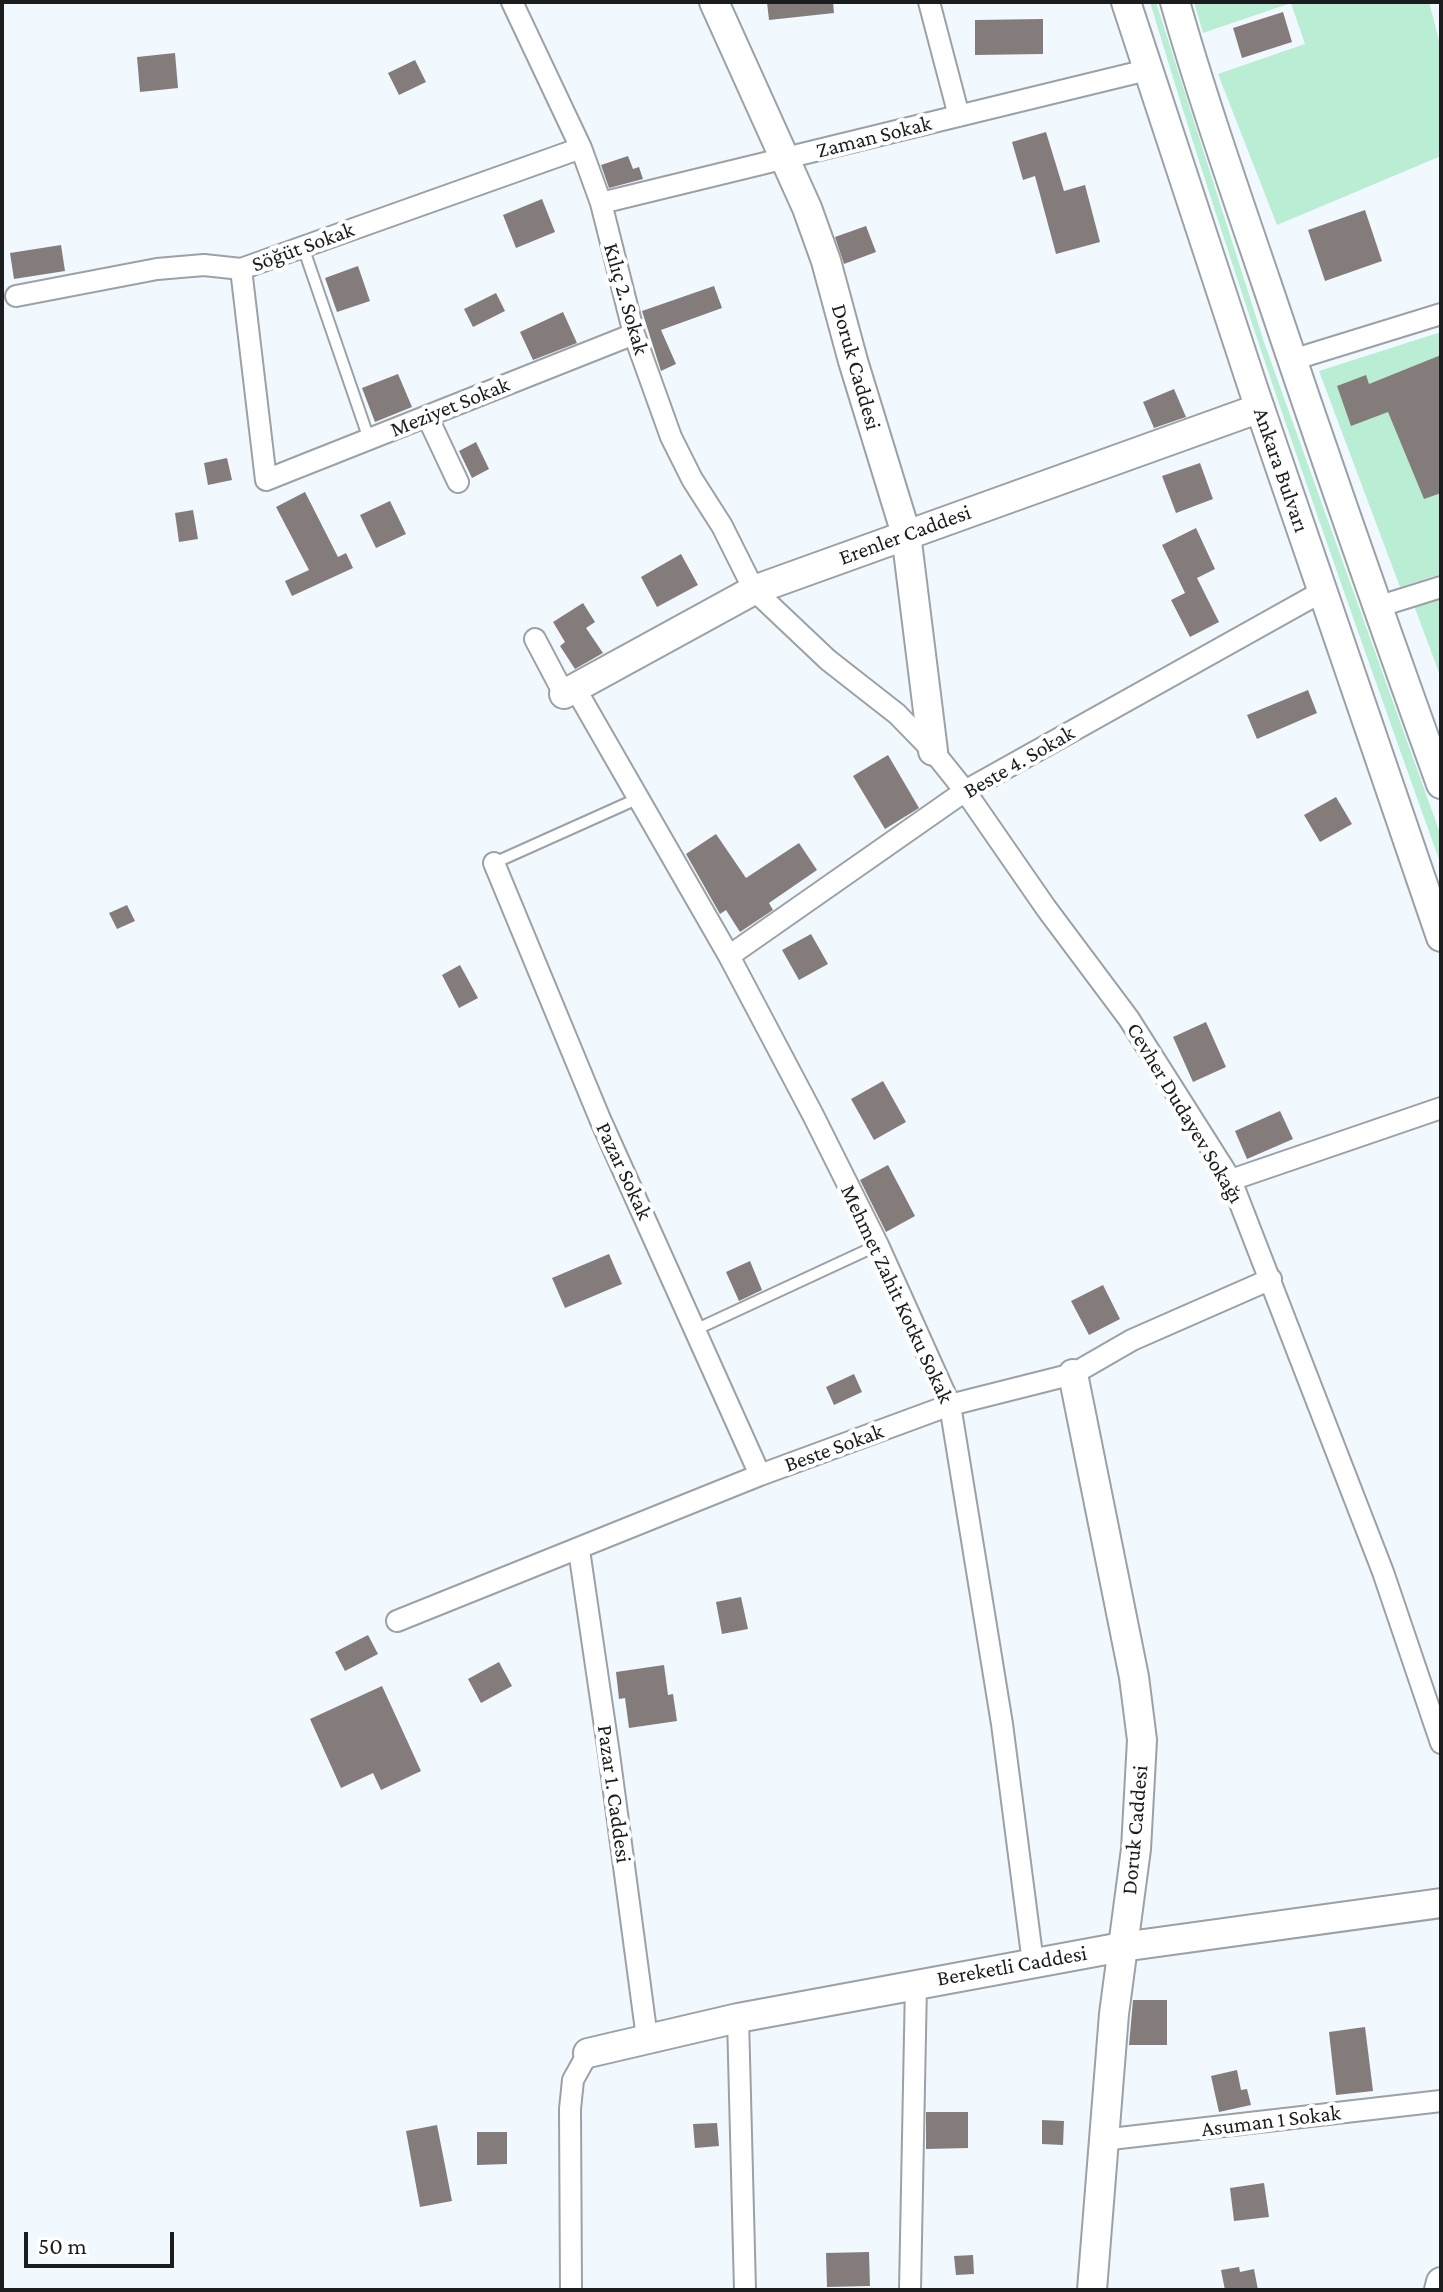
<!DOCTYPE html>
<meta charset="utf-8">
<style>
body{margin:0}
#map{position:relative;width:1443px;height:2292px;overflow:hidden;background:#f1f8fe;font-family:"Crimson Pro",serif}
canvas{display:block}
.frame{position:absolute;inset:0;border:4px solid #1a1c1e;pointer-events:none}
.scale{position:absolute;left:24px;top:2232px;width:150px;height:36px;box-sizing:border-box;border:4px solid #1a1c1e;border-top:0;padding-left:10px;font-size:24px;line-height:28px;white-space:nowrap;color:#1a1c1e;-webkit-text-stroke:6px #fff;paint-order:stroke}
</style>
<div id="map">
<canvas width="1443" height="2292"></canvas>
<div class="frame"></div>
<div class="scale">50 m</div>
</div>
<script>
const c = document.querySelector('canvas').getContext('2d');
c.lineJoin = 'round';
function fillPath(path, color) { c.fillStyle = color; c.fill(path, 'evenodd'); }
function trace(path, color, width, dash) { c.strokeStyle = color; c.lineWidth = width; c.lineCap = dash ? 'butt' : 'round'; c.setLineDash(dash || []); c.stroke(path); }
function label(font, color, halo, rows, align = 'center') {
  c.font = font + ' "Crimson Pro",serif'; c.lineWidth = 8; c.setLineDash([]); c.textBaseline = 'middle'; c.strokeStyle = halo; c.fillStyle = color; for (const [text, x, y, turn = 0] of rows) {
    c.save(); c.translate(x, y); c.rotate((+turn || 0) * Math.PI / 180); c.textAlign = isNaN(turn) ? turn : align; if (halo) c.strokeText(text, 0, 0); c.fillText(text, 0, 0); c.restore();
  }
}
const green = new Path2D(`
 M 1150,2 L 1156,2 L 1264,342 L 1441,836 L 1441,865 C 1339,579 1237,293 1150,2 Z
 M 1194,2 L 1429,2 L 1441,48 L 1441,156 L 1277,225 L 1218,74 L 1305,44 L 1291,3 L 1203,33 Z
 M 1441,332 L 1441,574 L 1400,587 L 1319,371 Z
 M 1441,595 L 1441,678 L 1413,603 Z`);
const building = new Path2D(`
 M 767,2 L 833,2 L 834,13 L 769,20 Z
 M 1283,12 L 1292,42 L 1242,58 L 1233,28 Z
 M 1043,19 L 1043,54 L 975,55 L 975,20 Z
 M 175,53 L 178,88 L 140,92 L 137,57 Z
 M 415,60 L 426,82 L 399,95 L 388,73 Z
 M 1046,132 L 1064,191 L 1085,185 L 1100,242 L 1056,254 L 1035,176 L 1023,180 L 1012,142 Z
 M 628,156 L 633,169 L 639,167 L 643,179 L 609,188 L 601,165 Z
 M 542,199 L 555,232 L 516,248 L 503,215 Z
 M 1365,210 L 1382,261 L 1325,281 L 1308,230 Z
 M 866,226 L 876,252 L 844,264 L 835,237 Z
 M 61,245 L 65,271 L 14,279 L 10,253 Z
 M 358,266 L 370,301 L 337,312 L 325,278 Z
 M 714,286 L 722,308 L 661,330 L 676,364 L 661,371 L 642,311 Z
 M 496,293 L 505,311 L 473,327 L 464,309 Z
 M 563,312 L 577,343 L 533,360 L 520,332 Z
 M 1441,355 L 1441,493 L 1424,499 L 1388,412 L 1351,426 L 1337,386 L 1366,375 L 1369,384 Z
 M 398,374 L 412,407 L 375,422 L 362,388 Z
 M 1174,389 L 1186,417 L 1154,428 L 1143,402 Z
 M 476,442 L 489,469 L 472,478 L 459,451 Z
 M 227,458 L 232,480 L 208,485 L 204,463 Z
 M 1200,463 L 1213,499 L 1176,513 L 1162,476 Z
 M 305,492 L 338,557 L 346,553 L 353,568 L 292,596 L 285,581 L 309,570 L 276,507 Z
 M 390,501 L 406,534 L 376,548 L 360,515 Z
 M 193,510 L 198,539 L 179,542 L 175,513 Z
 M 1196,528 L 1215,569 L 1197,578 L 1219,622 L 1190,637 L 1171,600 L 1185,593 L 1162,545 Z
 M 681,554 L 698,585 L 657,607 L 641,577 Z
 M 583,603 L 595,622 L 586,628 L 603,653 L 575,669 L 560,646 L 565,642 L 553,622 Z
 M 1308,690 L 1317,713 L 1257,739 L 1247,715 Z
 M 888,755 L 919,808 L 885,829 L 853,776 Z
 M 1336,797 L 1352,824 L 1320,842 L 1304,815 Z
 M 716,834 L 746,878 L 799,843 L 817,870 L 769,903 L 773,910 L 740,932 L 726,910 L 720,914 L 686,854 Z
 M 127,905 L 135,921 L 117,929 L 109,913 Z
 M 811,934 L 828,964 L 799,980 L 782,950 Z
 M 460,965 L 478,998 L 459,1008 L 442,975 Z
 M 1206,1022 L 1226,1067 L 1193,1082 L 1173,1037 Z
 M 883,1081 L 906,1122 L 874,1140 L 851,1099 Z
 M 1280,1111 L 1293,1139 L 1247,1159 L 1235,1131 Z
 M 888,1165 L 915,1216 L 886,1232 L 860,1180 Z
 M 609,1254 L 622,1284 L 565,1308 L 552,1278 Z
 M 750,1261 L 762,1290 L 739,1301 L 726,1272 Z
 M 1103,1285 L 1120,1319 L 1089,1335 L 1071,1301 Z
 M 854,1374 L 862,1392 L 834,1405 L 826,1387 Z
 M 741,1597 L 748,1629 L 722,1634 L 716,1602 Z
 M 368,1635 L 378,1654 L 345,1671 L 335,1652 Z
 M 499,1662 L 512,1686 L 481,1703 L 468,1679 Z
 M 664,1665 L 668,1695 L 673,1694 L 677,1721 L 629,1728 L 625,1698 L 619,1699 L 616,1672 Z
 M 382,1686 L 421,1771 L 381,1790 L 373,1773 L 341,1788 L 310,1719 Z
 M 1133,2000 L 1167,2000 L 1167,2045 L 1129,2045 Z
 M 1365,2027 L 1373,2091 L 1336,2095 L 1329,2032 Z
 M 1237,2070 L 1241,2090 L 1247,2089 L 1251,2105 L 1219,2112 L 1211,2076 Z
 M 926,2112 L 968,2112 L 968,2148 L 926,2149 Z
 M 1042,2120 L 1064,2121 L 1063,2145 L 1042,2144 Z
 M 717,2123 L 719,2146 L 695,2148 L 693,2124 Z
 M 437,2125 L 452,2201 L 420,2207 L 406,2131 Z
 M 477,2132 L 507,2132 L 507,2164 L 477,2165 Z
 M 1264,2183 L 1269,2217 L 1234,2221 L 1230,2188 Z
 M 869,2252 L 870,2286 L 827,2287 L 826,2253 Z
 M 973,2255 L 974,2274 L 956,2275 L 954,2256 Z
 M 1239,2267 L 1240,2272 L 1254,2269 L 1258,2290 L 1225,2290 L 1221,2270 Z`);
const lane = new Path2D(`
 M 303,247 L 369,439
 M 494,863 L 639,798
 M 697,1329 L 878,1245`);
const street = new Path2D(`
 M 512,2 L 581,148 L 601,203 L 634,334 L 671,437 L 692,479 L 722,526 L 754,590 L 828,660 L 897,714 L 933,751 L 965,791 L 1046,908 L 1129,1019 L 1231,1180 L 1383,1572 L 1441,1743
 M 929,2 L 959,116
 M 601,203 L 1147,70
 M 241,269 L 266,480 L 634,334
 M 16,296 L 157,269 L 204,265 L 241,269 L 581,148
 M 1292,360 L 1441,314
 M 427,416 L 458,482
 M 1377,607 L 1441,587
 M 535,639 L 564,694
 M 575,688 L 729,956 L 813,1115 L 878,1245 L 950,1405 L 1002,1724 L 1033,1963
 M 494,863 L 600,1119 L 760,1475
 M 729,956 L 965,791 L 1323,591
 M 1231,1180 L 1441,1108
 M 579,1550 L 609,1754 L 647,2038
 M 397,1621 L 760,1475 L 950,1405 L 1073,1374 L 1132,1340 L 1271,1279
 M 738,2018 L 745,2290
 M 1102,2140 L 1441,2101
 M 571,2290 L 570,2109 L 573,2080 L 588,2053
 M 910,2290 L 916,1984`);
const secondary = new Path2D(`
 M 714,2 L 807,208 L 826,261 L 853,361 L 906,534 L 933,751
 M 1126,2 L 1253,388 L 1441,937
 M 1175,2 C 1202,97 1235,191 1267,285 C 1323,452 1381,618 1441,784
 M 564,694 L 754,590 L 1260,408
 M 1073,1374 L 1134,1677 L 1142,1740 L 1136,1849 L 1114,2014 L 1092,2290
 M 588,2053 L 738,2018 L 1122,1947 L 1441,1903
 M 1439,2290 L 1441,2282`);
const streetNames = [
 ["Zaman Sokak",874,137,-14],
 ["Söğüt Sokak",303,247,-20],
 ["Kılıç 2. Sokak",626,299,74],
 ["Doruk Caddesi",856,367,74],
 ["Meziyet Sokak",450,407,-22],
 ["Ankara Bulvarı",1281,470,71],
 ["Erenler Caddesi",905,535,-20],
 ["Beste 4. Sokak",1019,762,-30],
 ["Cevher Dudayev Sokağı",1185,1113,59],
 ["Pazar Sokak",624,1171,65],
 ["Mehmet Zahit Kotku Sokak",897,1294,65],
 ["Beste Sokak",834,1448,-20],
 ["Pazar 1. Caddesi",614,1794,82],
 ["Doruk Caddesi",1135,1830,-85],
 ["Bereketli Caddesi",1012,1966,-10],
 ["Asuman 1 Sokak",1271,2121,-7]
];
fillPath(green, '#b9edd4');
fillPath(building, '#847c7a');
trace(lane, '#9ba1a6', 14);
trace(street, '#9ba1a6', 24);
trace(secondary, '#9ba1a6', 32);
trace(lane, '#fff', 10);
trace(street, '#fff', 20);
trace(secondary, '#fff', 28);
label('22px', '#1a1c1e', '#fff', streetNames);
</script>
